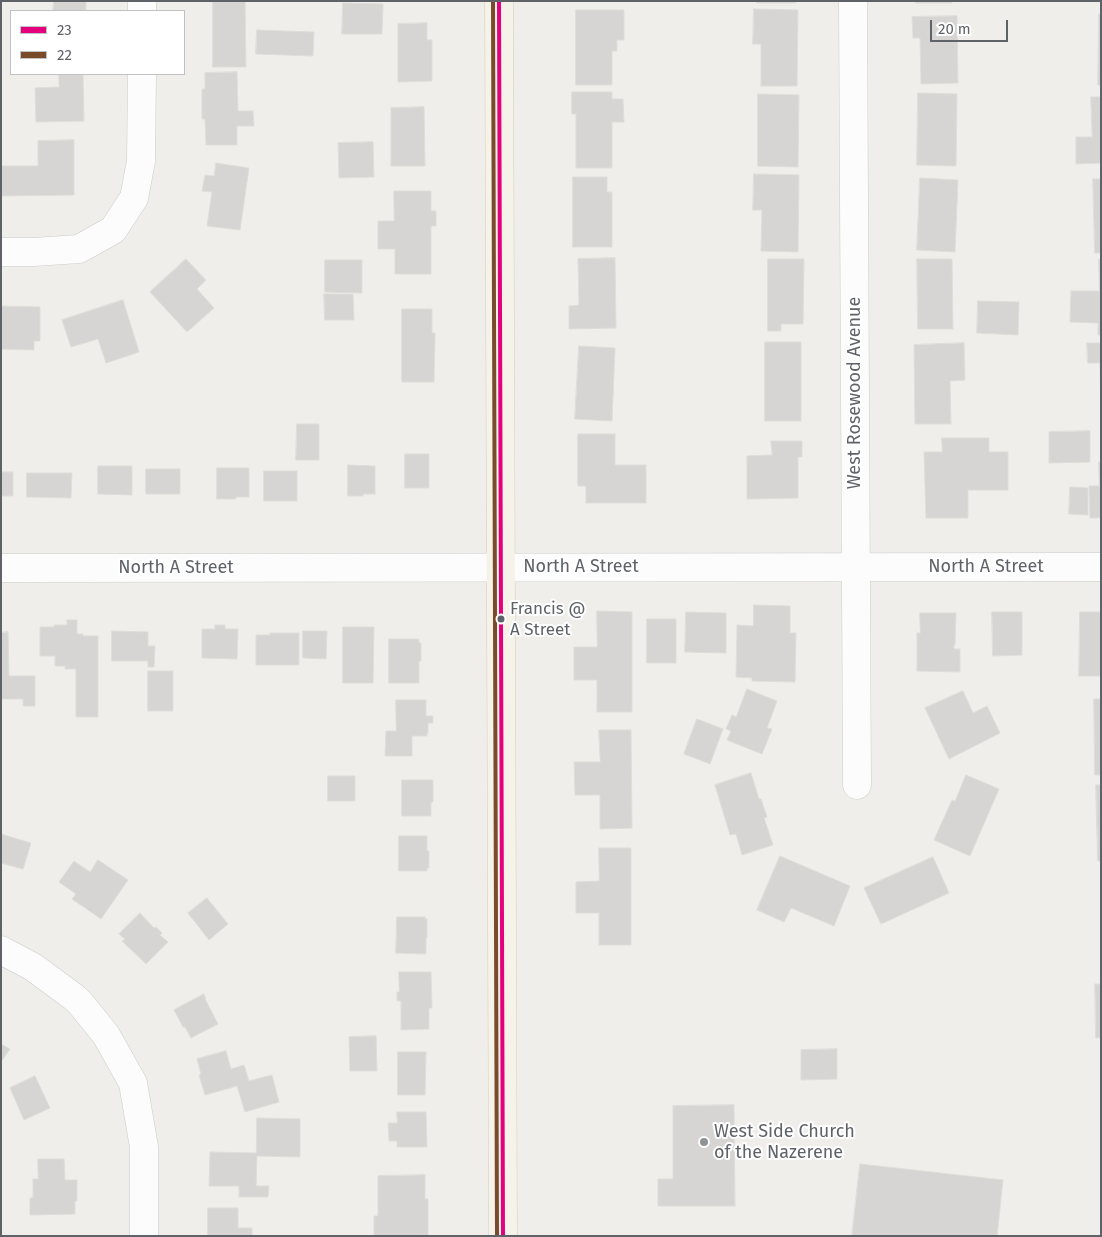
<!DOCTYPE html>
<style>
body{margin:0}
#map{position:relative;width:1102px;height:1237px;overflow:hidden;background:#efeeea;font-family:"Fira Sans",sans-serif}
canvas{display:block}
.frame{position:absolute;inset:0;border:2px solid #5f6368;pointer-events:none}
.legend{position:absolute;left:10px;top:10px;width:175px;height:65px;box-sizing:border-box;background:#fff;border:1px solid #bfc1c3;margin:0;padding:6px 9px;list-style:none;font-size:15px;color:#5f6368}
.legend li{display:flex;align-items:center;gap:10px;height:25px}
.legend b{width:25px;border:1px solid #bfc1c3}
.scale{position:absolute;left:930px;top:20px;width:78px;height:22px;box-sizing:border-box;border:2px solid #5f6368;border-top:0;padding-left:6px;font-size:15px;line-height:18px;white-space:nowrap;color:#5f6368;-webkit-text-stroke:4px #fff;paint-order:stroke}
</style>
<div id="map">
<canvas width="1102" height="1237"></canvas>
<div class="frame"></div>
<ul class="legend">
<li><b style="height:6px;background:#e5007d"></b>23</li>
<li><b style="height:6px;background:#7a4b2a"></b>22</li>
</ul>
<div class="scale">20 m</div>
</div>
<script>
const c = document.querySelector('canvas').getContext('2d');
c.lineJoin = 'round';
function fillPath(path, color) { c.fillStyle = color; c.fill(path, 'evenodd'); }
function trace(path, color, width, dash) { c.strokeStyle = color; c.lineWidth = width; c.lineCap = dash ? 'butt' : 'round'; c.setLineDash(dash || []); c.stroke(path); }
function label(font, color, halo, rows, align = 'center') {
  c.font = font + ' "Fira Sans",sans-serif'; c.lineWidth = 4; c.setLineDash([]); c.textBaseline = 'middle'; c.strokeStyle = halo; c.fillStyle = color; for (const [text, x, y, turn = 0] of rows) {
    c.save(); c.translate(x, y); c.rotate((+turn || 0) * Math.PI / 180); c.textAlign = isNaN(turn) ? turn : align; if (halo) c.strokeText(text, 0, 0); c.fillText(text, 0, 0); c.restore();
  }
}
const building = new Path2D(`
 M 54,1 L 86,1 L 86,11 L 53,11 Z
 M 213,1 L 245,1 L 246,67 L 213,67 Z
 M 757,1 L 796,1 L 796,3 L 757,3 Z
 M 916,1 L 952,1 L 952,3 L 916,3 Z
 M 343,3 L 383,4 L 382,34 L 342,34 Z
 M 754,9 L 798,10 L 797,86 L 761,86 L 761,44 L 753,44 Z
 M 576,10 L 624,10 L 624,40 L 617,40 L 617,51 L 612,51 L 612,85 L 576,85 Z
 M 1099,14 L 1101,14 L 1101,85 L 1098,85 Z
 M 957,16 L 958,83 L 921,84 L 920,38 L 913,38 L 912,17 Z
 M 427,23 L 427,40 L 432,40 L 432,81 L 398,82 L 398,24 Z
 M 257,30 L 314,32 L 313,56 L 256,54 Z
 M 237,72 L 238,111 L 253,111 L 254,126 L 237,126 L 237,145 L 206,145 L 205,119 L 202,119 L 202,89 L 205,89 L 205,73 Z
 M 59,74 L 83,74 L 84,121 L 36,122 L 35,88 L 59,87 Z
 M 572,92 L 612,92 L 612,99 L 623,99 L 624,122 L 612,122 L 612,168 L 576,168 L 576,114 L 572,114 Z
 M 918,93 L 957,94 L 956,166 L 917,165 Z
 M 758,94 L 799,95 L 798,167 L 758,166 Z
 M 1091,97 L 1101,97 L 1101,163 L 1076,164 L 1076,137 L 1092,137 Z
 M 424,107 L 425,166 L 391,166 L 391,108 Z
 M 74,140 L 74,195 L 1,196 L 1,166 L 38,166 L 38,141 Z
 M 373,142 L 374,177 L 339,178 L 338,143 Z
 M 216,163 L 249,168 L 240,230 L 207,226 L 212,192 L 202,191 L 205,175 L 214,176 Z
 M 754,174 L 799,175 L 798,252 L 761,251 L 762,210 L 753,210 Z
 M 573,177 L 607,177 L 607,192 L 612,192 L 612,247 L 573,247 Z
 M 920,178 L 958,180 L 955,252 L 917,250 Z
 M 1093,179 L 1101,179 L 1101,253 L 1095,253 Z
 M 394,191 L 431,191 L 431,211 L 436,211 L 436,226 L 431,226 L 431,274 L 395,274 L 395,249 L 378,249 L 378,221 L 394,221 Z
 M 615,258 L 616,328 L 569,329 L 569,306 L 579,305 L 578,259 Z
 M 186,259 L 206,280 L 197,289 L 214,308 L 187,332 L 150,292 Z
 M 768,259 L 804,259 L 803,324 L 781,324 L 781,331 L 768,331 Z
 M 917,259 L 952,259 L 953,329 L 918,329 Z
 M 1099,259 L 1101,259 L 1101,335 L 1098,335 L 1098,323 L 1070,322 L 1071,291 L 1099,291 Z
 M 325,260 L 362,260 L 362,293 L 325,292 Z
 M 324,294 L 353,294 L 354,320 L 325,320 Z
 M 123,300 L 139,352 L 106,363 L 98,339 L 71,347 L 62,320 Z
 M 978,301 L 1019,302 L 1018,335 L 977,333 Z
 M 1,306 L 40,307 L 40,341 L 34,341 L 34,350 L 1,349 Z
 M 402,309 L 432,309 L 432,333 L 435,333 L 434,382 L 402,382 Z
 M 765,342 L 801,342 L 801,421 L 765,421 Z
 M 964,343 L 965,380 L 950,381 L 951,424 L 915,424 L 914,345 Z
 M 1087,343 L 1101,343 L 1101,419 L 1100,363 L 1088,363 Z
 M 579,346 L 615,348 L 612,421 L 575,419 Z
 M 297,424 L 319,424 L 319,460 L 296,460 Z
 M 1090,431 L 1090,462 L 1049,463 L 1049,432 Z
 M 578,434 L 615,434 L 615,465 L 646,465 L 646,503 L 586,503 L 586,486 L 578,486 Z
 M 942,438 L 989,438 L 989,452 L 1008,452 L 1008,490 L 968,490 L 968,518 L 926,518 L 924,452 L 942,452 Z
 M 771,441 L 802,441 L 802,457 L 798,457 L 798,498 L 747,499 L 747,456 L 772,455 Z
 M 405,454 L 429,454 L 429,488 L 405,488 Z
 M 1099,462 L 1101,462 L 1101,518 L 1090,518 L 1089,486 L 1099,486 Z
 M 348,465 L 375,466 L 375,494 L 363,494 L 363,496 L 348,496 Z
 M 98,466 L 132,466 L 132,495 L 98,494 Z
 M 217,468 L 249,468 L 249,497 L 236,497 L 236,499 L 217,499 Z
 M 146,469 L 180,469 L 180,494 L 146,494 Z
 M 264,471 L 297,471 L 297,501 L 264,501 Z
 M 1,472 L 13,472 L 13,496 L 1,496 Z
 M 27,473 L 72,473 L 71,498 L 27,497 Z
 M 1070,487 L 1088,488 L 1088,515 L 1069,514 Z
 M 754,605 L 790,606 L 790,633 L 796,633 L 795,682 L 752,681 L 752,678 L 736,677 L 737,625 L 753,626 Z
 M 597,611 L 632,612 L 632,712 L 597,712 L 597,680 L 574,680 L 574,647 L 597,647 Z
 M 686,612 L 726,613 L 726,653 L 685,652 Z
 M 992,612 L 1022,612 L 1022,655 L 993,656 Z
 M 1080,612 L 1101,612 L 1101,676 L 1079,676 Z
 M 920,613 L 956,613 L 955,645 L 954,645 L 954,649 L 960,649 L 960,672 L 917,671 L 917,633 L 920,633 Z
 M 647,619 L 676,619 L 676,663 L 647,663 Z
 M 67,620 L 77,620 L 77,634 L 83,634 L 83,636 L 98,636 L 98,717 L 76,717 L 76,669 L 65,669 L 65,666 L 55,666 L 55,656 L 40,656 L 40,627 L 54,627 L 54,625 L 67,625 Z
 M 215,625 L 225,625 L 225,629 L 238,629 L 237,659 L 202,658 L 202,629 L 215,629 Z
 M 343,627 L 374,627 L 373,683 L 343,683 Z
 M 112,631 L 148,632 L 148,646 L 155,646 L 154,667 L 148,667 L 148,661 L 112,661 Z
 M 303,631 L 327,631 L 326,659 L 303,658 Z
 M 8,632 L 9,676 L 35,676 L 35,706 L 23,706 L 23,699 L 1,699 L 1,633 Z
 M 270,633 L 299,633 L 299,665 L 256,665 L 256,635 L 270,635 Z
 M 389,639 L 419,639 L 419,643 L 421,643 L 421,661 L 419,661 L 419,683 L 389,683 Z
 M 148,671 L 173,671 L 173,711 L 148,711 Z
 M 747,689 L 777,701 L 767,728 L 772,729 L 762,754 L 727,740 L 731,731 L 726,729 L 732,715 L 736,717 Z
 M 963,691 L 973,713 L 987,706 L 1000,733 L 949,759 L 925,708 Z
 M 1094,699 L 1101,699 L 1101,775 L 1095,775 Z
 M 396,700 L 426,700 L 426,716 L 433,716 L 433,723 L 428,723 L 428,733 L 427,733 L 427,736 L 412,736 L 412,756 L 385,756 L 386,731 L 396,731 Z
 M 697,719 L 723,729 L 710,764 L 684,754 Z
 M 599,730 L 631,730 L 632,828 L 600,829 L 600,795 L 575,795 L 574,762 L 600,762 Z
 M 751,773 L 759,799 L 761,799 L 767,817 L 764,818 L 773,845 L 742,855 L 736,834 L 730,835 L 715,785 Z
 M 966,775 L 999,789 L 970,856 L 934,840 L 952,800 L 955,801 Z
 M 328,776 L 355,776 L 355,801 L 328,801 Z
 M 402,780 L 433,780 L 433,802 L 431,802 L 431,816 L 402,816 Z
 M 1096,785 L 1101,785 L 1101,861 L 1098,861 Z
 M 1,834 L 31,843 L 23,869 L 1,863 Z
 M 399,836 L 427,836 L 427,851 L 429,851 L 429,868 L 427,868 L 427,871 L 399,871 Z
 M 599,848 L 631,848 L 631,945 L 599,945 L 599,913 L 576,913 L 576,882 L 599,881 Z
 M 780,856 L 850,886 L 834,926 L 791,908 L 784,922 L 757,910 Z
 M 933,857 L 949,893 L 881,924 L 864,888 Z
 M 98,860 L 128,880 L 101,919 L 72,899 L 76,894 L 59,882 L 74,861 L 90,872 Z
 M 207,898 L 228,924 L 209,940 L 188,913 Z
 M 140,913 L 154,928 L 156,927 L 162,933 L 160,935 L 168,942 L 146,964 L 122,941 L 125,939 L 119,934 Z
 M 397,917 L 425,917 L 425,919 L 427,919 L 427,938 L 426,938 L 426,954 L 396,953 Z
 M 399,972 L 431,972 L 432,1008 L 429,1008 L 429,1029 L 401,1030 L 401,1001 L 397,1001 L 397,992 L 399,992 Z
 M 1095,984 L 1101,984 L 1101,1038 L 1096,1038 Z
 M 204,994 L 206,999 L 205,999 L 218,1024 L 191,1038 L 185,1027 L 183,1027 L 174,1010 Z
 M 376,1036 L 377,1071 L 350,1071 L 349,1037 Z
 M 1,1044 L 10,1049 L 1,1062 Z
 M 837,1049 L 837,1079 L 801,1080 L 801,1050 Z
 M 226,1051 L 231,1069 L 244,1065 L 249,1081 L 272,1075 L 279,1102 L 245,1112 L 237,1086 L 205,1095 L 199,1075 L 201,1074 L 197,1059 Z
 M 398,1052 L 426,1052 L 425,1095 L 398,1095 Z
 M 35,1076 L 50,1108 L 24,1120 L 10,1088 Z
 M 734,1105 L 735,1206 L 658,1206 L 658,1179 L 673,1179 L 673,1106 Z
 M 397,1112 L 426,1112 L 427,1147 L 397,1147 L 397,1141 L 389,1141 L 388,1123 L 397,1123 Z
 M 257,1118 L 300,1119 L 300,1157 L 257,1156 L 256,1186 L 269,1186 L 268,1197 L 239,1197 L 239,1186 L 209,1186 L 210,1152 L 256,1153 Z
 M 38,1159 L 64,1159 L 65,1180 L 77,1180 L 77,1201 L 75,1201 L 75,1214 L 30,1215 L 30,1198 L 33,1198 L 33,1179 L 38,1179 Z
 M 860,1164 L 1003,1180 L 997,1236 L 852,1236 Z
 M 425,1175 L 425,1199 L 428,1199 L 428,1235 L 374,1236 L 374,1216 L 378,1216 L 378,1176 Z
 M 208,1208 L 238,1208 L 238,1228 L 252,1228 L 252,1236 L 208,1236 Z`);
const minor = new Path2D(`
 M 853,1 L 857,785
 M 142,11 L 142,1
 M 1,252 L 34,252 L 79,249 L 113,230 L 134,198 L 141,161 L 142,74
 M 1,568 L 1101,567
 M 1,950 L 33,967 L 75,998 L 81,1004 L 106,1035 L 133,1083 L 144,1147 L 144,1236`);
const major = new Path2D(`
 M 499,1 L 503,1236`);
const bus1 = new Path2D(`
 M 499,1 L 503,1236`);
const bus2 = new Path2D(`
 M 493,1 L 497,1236`);
const markers = [
 [501,619,4.5,"#5f6368"],
 [704,1142,5,"#919496"]
];
const busNames = [
 ["Francis @",510,609],
 ["A Street",510,630]
];
const streetNames = [
 ["West Rosewood Avenue",855,393,-90],
 ["North A Street",581,567],
 ["North A Street",986,567],
 ["North A Street",176,568]
];
const poiNames = [
 ["West Side Church",714,1132],
 ["of the Nazerene",714,1153]
];
fillPath(building, '#d6d5d3');
trace(building, '#deddd9', 1);
trace(minor, '#cbcccc', 29);
trace(major, '#d7ceb8', 29);
trace(minor, '#fdfcfc', 28);
trace(major, '#f4f2e9', 28);
trace(bus1, '#e5007d', 4);
trace(bus2, '#7a4b2a', 4);
for (const [x, y, r, color] of markers) { const dot = new Path2D(); dot.arc(x, y, r, 0, 2 * Math.PI); c.fillStyle = color; c.fill(dot); trace(dot, '#fff', 2); }
label('17px', '#5f6368', '#fff', busNames, 'left');
label('18px', '#5f6368', '#fff', streetNames);
label('18px', '#5f6368', '#fff', poiNames, 'left');
</script>
